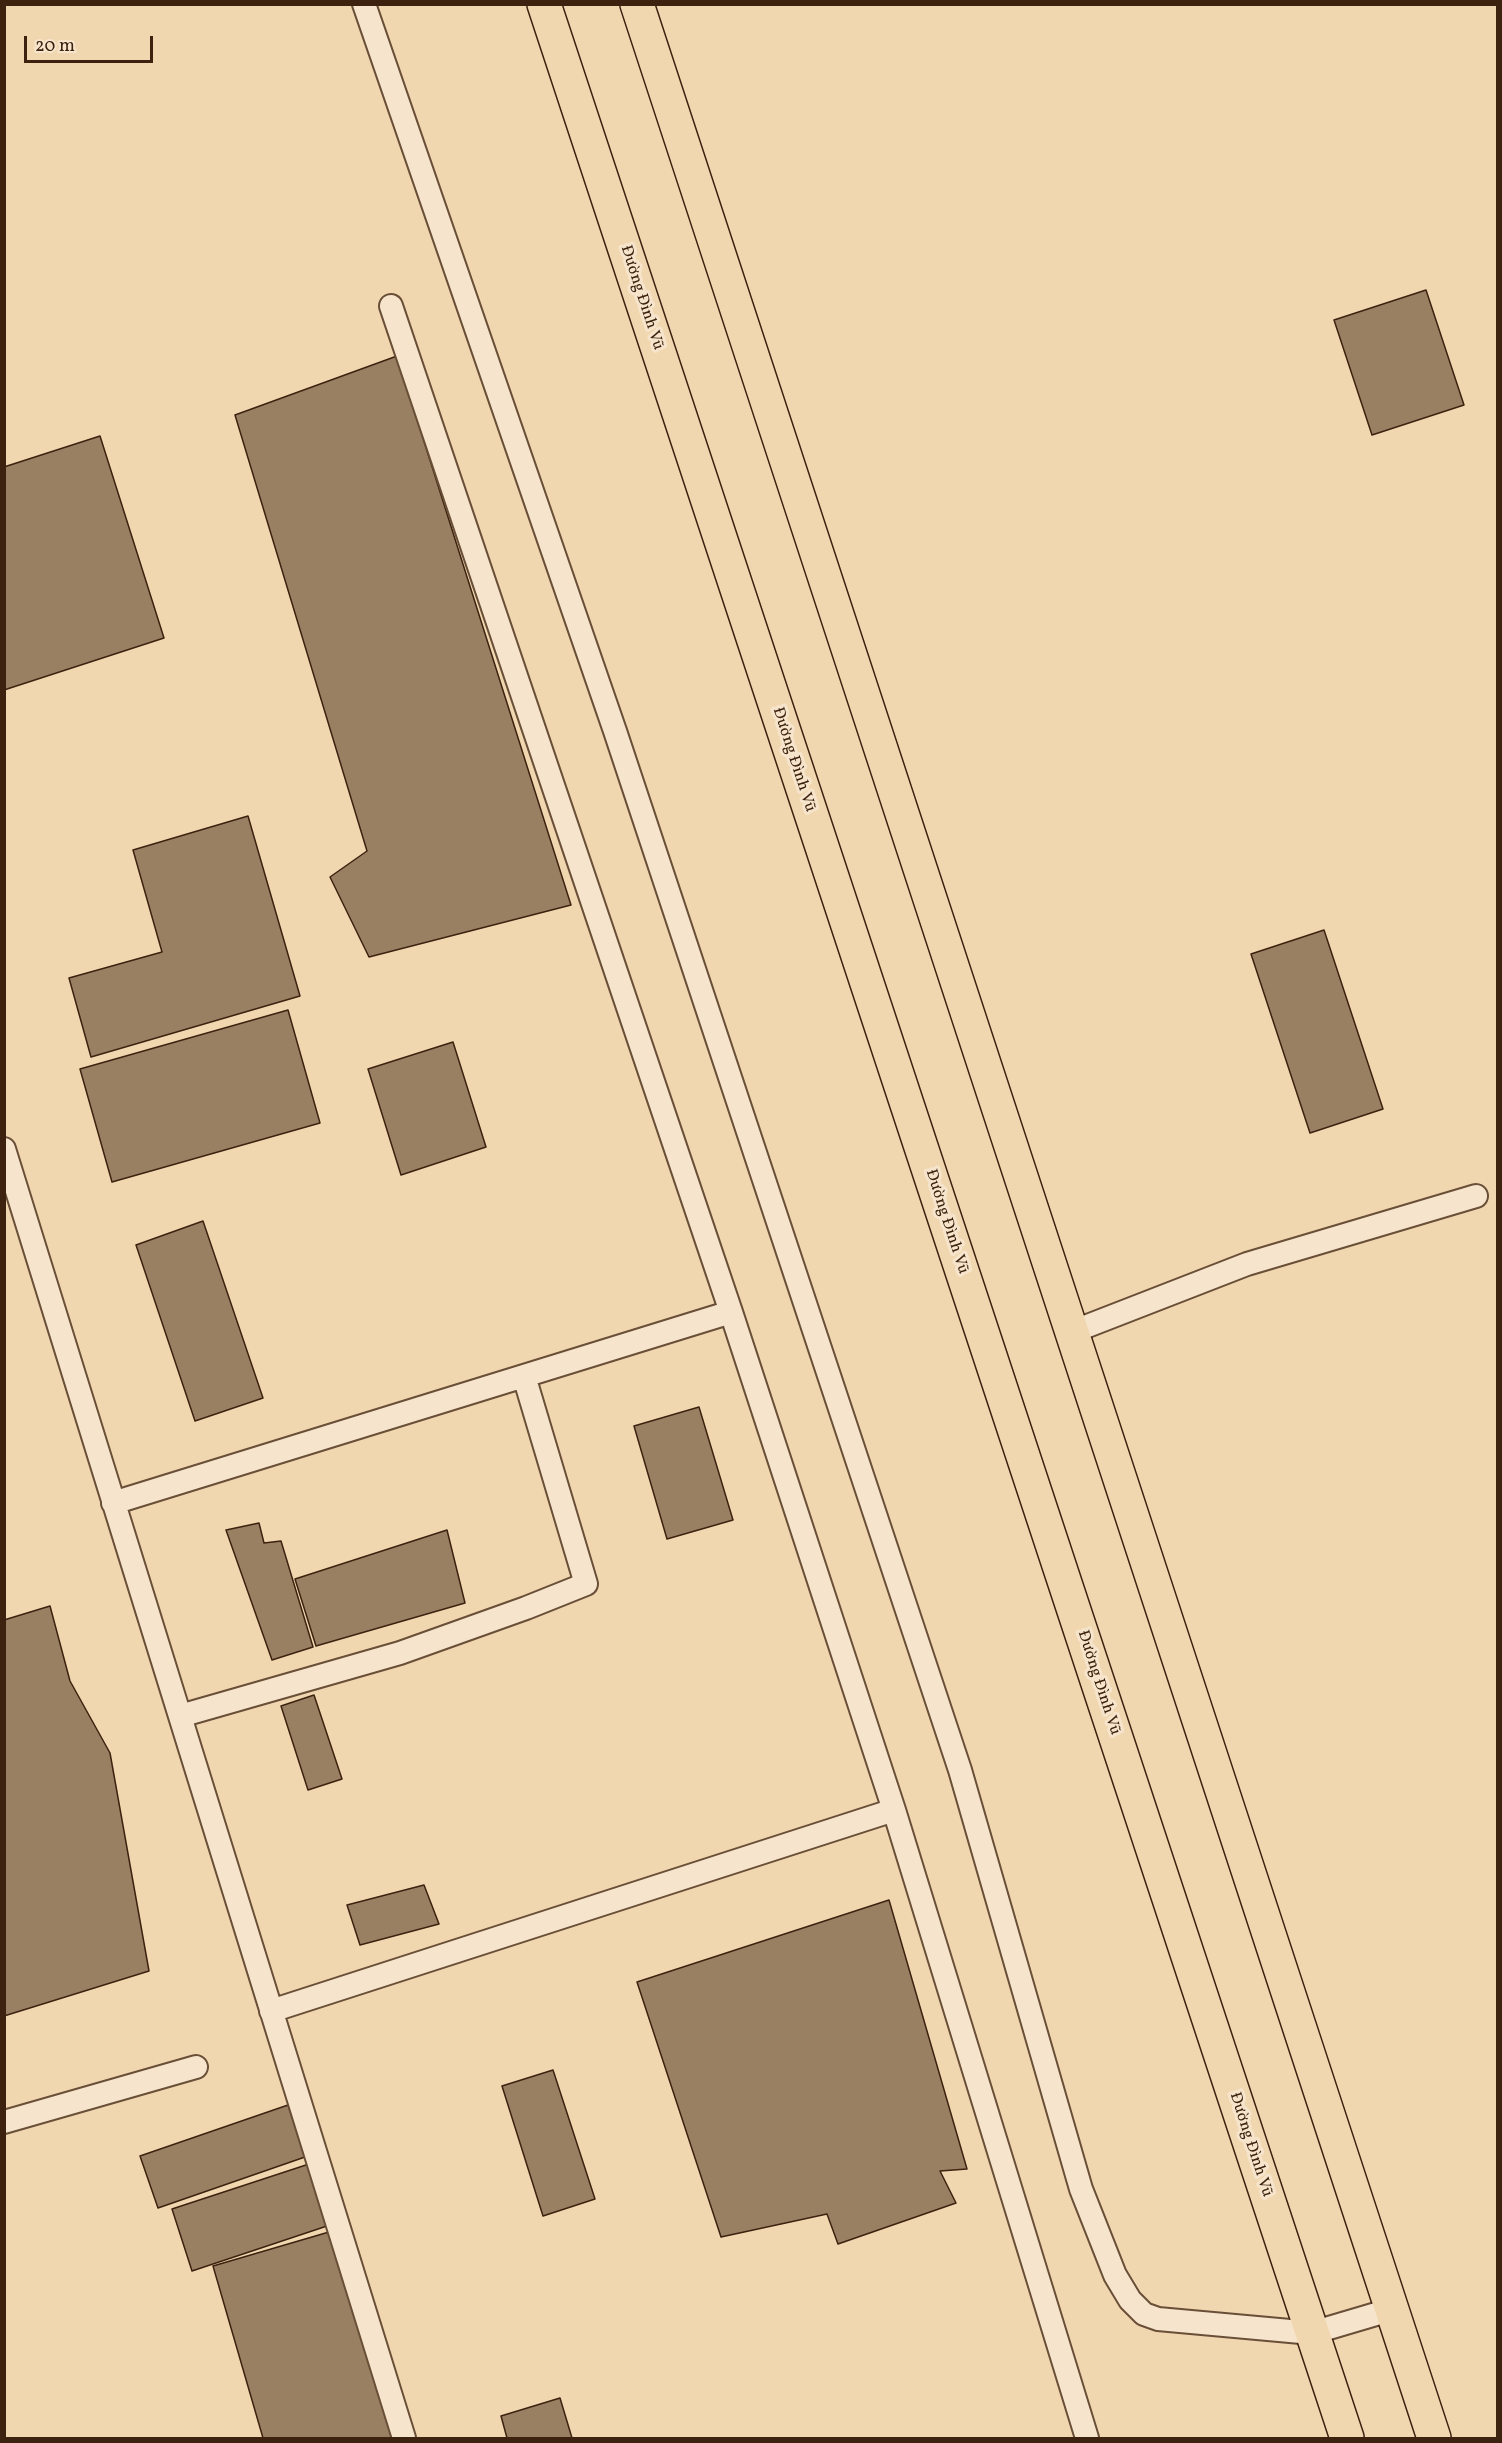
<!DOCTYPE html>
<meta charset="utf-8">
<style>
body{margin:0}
#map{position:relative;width:1502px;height:2443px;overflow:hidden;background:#f1d7b0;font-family:Vollkorn,serif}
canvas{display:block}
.frame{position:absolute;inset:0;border:6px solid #3c220f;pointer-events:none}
.scale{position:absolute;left:24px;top:36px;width:129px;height:27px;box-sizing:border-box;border:3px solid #3c220f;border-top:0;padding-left:8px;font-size:18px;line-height:21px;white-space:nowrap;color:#3c220f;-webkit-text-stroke:4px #f6e5cc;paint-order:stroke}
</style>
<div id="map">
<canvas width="1502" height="2443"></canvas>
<div class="frame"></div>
<div class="scale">20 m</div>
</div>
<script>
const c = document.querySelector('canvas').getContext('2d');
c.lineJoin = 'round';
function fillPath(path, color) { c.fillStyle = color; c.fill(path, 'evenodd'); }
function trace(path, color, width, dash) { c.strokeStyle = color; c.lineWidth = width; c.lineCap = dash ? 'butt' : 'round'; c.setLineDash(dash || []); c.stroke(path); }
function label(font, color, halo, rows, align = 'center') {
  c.font = font + ' Vollkorn,serif'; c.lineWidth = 6; c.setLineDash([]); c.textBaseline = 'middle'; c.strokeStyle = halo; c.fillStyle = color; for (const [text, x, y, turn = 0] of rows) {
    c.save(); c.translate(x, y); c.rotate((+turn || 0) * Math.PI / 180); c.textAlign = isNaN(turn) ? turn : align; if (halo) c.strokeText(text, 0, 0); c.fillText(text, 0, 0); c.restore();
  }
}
const building = new Path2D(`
 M 1426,290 L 1464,405 L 1372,435 L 1334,320 Z
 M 397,356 L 571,905 L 369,957 L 330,877 L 367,851 L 235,415 Z
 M 100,436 L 164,638 L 4,690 L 4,467 Z
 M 248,816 L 300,996 L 91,1057 L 69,978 L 162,952 L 133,850 Z
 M 1324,930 L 1383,1109 L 1310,1133 L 1251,954 Z
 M 288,1010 L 320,1123 L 112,1182 L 80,1069 Z
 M 453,1042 L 486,1147 L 401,1175 L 368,1069 Z
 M 203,1221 L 263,1398 L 195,1421 L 136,1245 Z
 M 699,1407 L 733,1520 L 667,1539 L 634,1426 Z
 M 259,1523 L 264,1543 L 281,1541 L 313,1647 L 272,1660 L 226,1530 Z
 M 447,1530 L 465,1603 L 316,1646 L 295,1579 Z
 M 50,1606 L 70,1681 L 110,1753 L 149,1971 L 4,2016 L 4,1620 Z
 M 314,1695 L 342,1779 L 308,1790 L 281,1706 Z
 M 424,1885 L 439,1924 L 360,1945 L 347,1905 Z
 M 889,1900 L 967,2169 L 940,2171 L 956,2203 L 838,2244 L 827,2214 L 721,2237 L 637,1982 Z
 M 553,2070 L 595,2199 L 543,2216 L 502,2086 Z
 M 288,2105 L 305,2157 L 158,2208 L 140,2156 Z
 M 309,2164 L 330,2225 L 192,2271 L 172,2209 Z
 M 329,2232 L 392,2438 L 263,2438 L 213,2266 Z
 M 560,2398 L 572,2438 L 507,2438 L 501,2416 Z`);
const service = new Path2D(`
 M 364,4 L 615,731 L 960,1770 L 1081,2189 L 1115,2275 L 1130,2300 L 1144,2314 L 1158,2319 L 1312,2333 L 1393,2309
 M 391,306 L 731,1312 L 894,1810 L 1087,2438
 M 4,1149 L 404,2438
 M 1072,1332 L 1247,1264 L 1476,1196
 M 113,1503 L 731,1312
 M 180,1716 L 400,1653 L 526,1608 L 586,1584 L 524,1376
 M 271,2011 L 894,1810
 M 4,2122 L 196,2067`);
const trunk = new Path2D(`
 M 544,4 L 1347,2438
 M 637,4 L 1434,2438`);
const streetNames = [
 ["Đường Đình Vũ",641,298,72],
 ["Đường Đình Vũ",793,760,72],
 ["Đường Đình Vũ",946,1222,72],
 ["Đường Đình Vũ",1098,1683,72],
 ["Đường Đình Vũ",1250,2145,72]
];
fillPath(building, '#9a8063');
trace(building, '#3c220f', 1.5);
trace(service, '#694f37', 26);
trace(trunk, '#3c220f', 36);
trace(service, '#f6e5cc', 22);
trace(trunk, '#f1d7b0', 33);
label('16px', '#3c220f', '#f6e5cc', streetNames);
</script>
